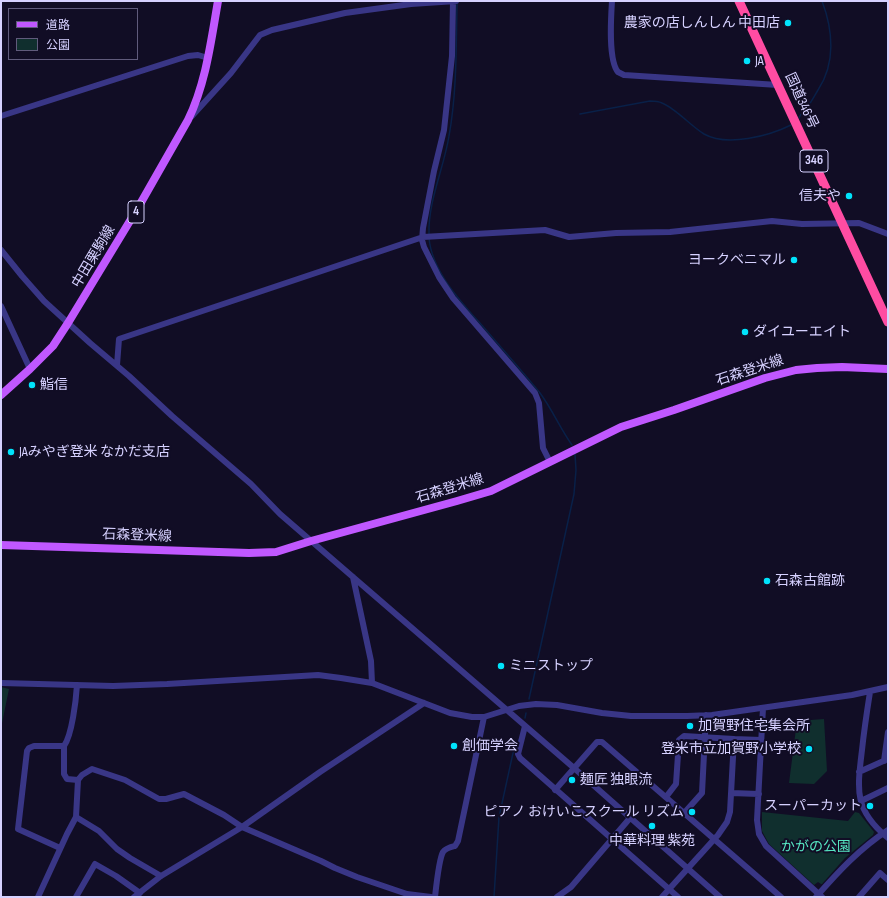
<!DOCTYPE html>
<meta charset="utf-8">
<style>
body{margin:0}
#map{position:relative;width:889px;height:898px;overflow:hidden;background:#110d25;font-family:"Sofia Sans Condensed","Noto Sans JP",sans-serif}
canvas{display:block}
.frame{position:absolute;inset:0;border:2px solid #d6d1ff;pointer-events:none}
.legend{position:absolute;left:8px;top:8px;width:130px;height:52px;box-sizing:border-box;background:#110d25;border:1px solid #605b7c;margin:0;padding:5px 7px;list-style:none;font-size:12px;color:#d6d1ff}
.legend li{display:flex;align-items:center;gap:8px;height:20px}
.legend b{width:20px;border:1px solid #605b7c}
</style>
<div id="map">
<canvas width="889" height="898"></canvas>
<div class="frame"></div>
<ul class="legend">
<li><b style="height:5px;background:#c058ff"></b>道路</li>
<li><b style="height:11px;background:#102f2e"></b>公園</li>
</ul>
</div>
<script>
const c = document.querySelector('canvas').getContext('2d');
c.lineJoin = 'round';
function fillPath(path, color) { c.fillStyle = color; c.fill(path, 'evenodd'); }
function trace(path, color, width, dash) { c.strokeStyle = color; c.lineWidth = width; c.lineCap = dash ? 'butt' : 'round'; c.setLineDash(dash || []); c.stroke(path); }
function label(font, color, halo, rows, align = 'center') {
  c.font = font + ' "Sofia Sans Condensed","Noto Sans JP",sans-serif'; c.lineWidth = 4; c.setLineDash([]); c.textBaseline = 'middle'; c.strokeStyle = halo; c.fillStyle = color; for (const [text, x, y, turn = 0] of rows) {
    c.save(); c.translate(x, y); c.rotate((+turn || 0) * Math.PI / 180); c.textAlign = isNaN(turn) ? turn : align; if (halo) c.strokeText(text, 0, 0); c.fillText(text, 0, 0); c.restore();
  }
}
const green = new Path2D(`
 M 1,687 L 9,689 L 1,728 Z
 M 824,719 L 827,771 L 814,784 L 789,783 L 797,721 Z
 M 762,812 L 848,821 L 855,812 L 859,813 L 874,832 L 873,835 L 845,858 L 822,884 L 821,884 L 818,882 L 814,885 L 769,844 L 762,831 Z`);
const stream = new Path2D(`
 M 580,114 L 650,101 C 653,101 658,101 662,103 C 675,108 691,126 704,134 C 727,147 769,136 791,125
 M 799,118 C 801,113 805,110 808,106 C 812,101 815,95 818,90 C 836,63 833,30 822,1
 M 429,234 C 428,201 444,168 449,136 C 457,92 456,47 457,3
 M 429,238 C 432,273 464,305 486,330 C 504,351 522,371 540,393 C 552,409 560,428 572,445
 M 529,699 L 574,494 L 576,470 L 575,454
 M 525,718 L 526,713
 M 494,897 L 499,817 L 513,753 L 519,740`);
const minor = new Path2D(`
 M 453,1 L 452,56 L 444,130 L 434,171 L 423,228 L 422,240 L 424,247 L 439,277 L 453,298 L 535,393 L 539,403 L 543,448 L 550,462
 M 612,1 C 611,17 608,60 618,72 C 620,73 622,74 624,75 L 778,85
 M 1,116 L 188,56 L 198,55 L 208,58
 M 192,116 L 231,73 L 260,35 L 272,30 L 345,13 L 411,4 L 456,1
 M 1,250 L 22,276 L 44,301 L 90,343 L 129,376 L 172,416 L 251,484 L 280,514 L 574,768 L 720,897
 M 1,306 L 30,369
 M 117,365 L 119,339 L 423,237 L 545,230 L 569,237 L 616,233 L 670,232 L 772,221 L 802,224 L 859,223 L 888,234
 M 353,577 L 371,661 L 372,683
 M 1,683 L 113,686 L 167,684 L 318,675 L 341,678 L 372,683 L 450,713 L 472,717 L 484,717 L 519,706 L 536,704 L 557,705 L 602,713 L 631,716 L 687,716 L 712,715 L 852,695 L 888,687
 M 77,685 C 76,700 72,735 64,746 L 64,774 L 67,779 L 78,780
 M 870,692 C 867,711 864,731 862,750 C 857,791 854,810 888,838
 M 763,708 L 757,820 L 759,834 L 766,846 L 822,897
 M 525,726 L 518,754 L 520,758 L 678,897
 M 884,761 L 888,732
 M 859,772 L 888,759
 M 555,790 L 597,742 L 602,742 L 781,897
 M 731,793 L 759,794
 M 666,797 L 676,784 L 679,740 L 684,736 L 734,739
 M 861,801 L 888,788
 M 685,812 L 702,793 L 706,715
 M 76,817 L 99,831 L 117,849 L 130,858 L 161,876
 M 60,848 L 18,829 L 27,751 L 29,748 L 34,746 L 64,746
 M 38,897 L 67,834 L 76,817 L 78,780 L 82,775 L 92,769 L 125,780 L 159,799 L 166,799 L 184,794 L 224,815 L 242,827 L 321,861 L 335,868 L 357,877 L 407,894 L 431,897
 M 76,897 L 95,864 L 116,876 L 140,893
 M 134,897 L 161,876 L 242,827 L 320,772 L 424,703
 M 435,897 C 436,888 439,859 443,852 C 446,848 451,847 455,846 L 458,841 L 484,717
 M 557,897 L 571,887 L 630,818
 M 662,897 L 718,835 L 727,822 L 730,812 L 734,739 L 761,740
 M 816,897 C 838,872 860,848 888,830
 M 859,897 L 880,873 L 888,880`);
const major = new Path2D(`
 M 1,395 L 30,369 L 53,346 L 68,323 L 139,206 L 188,120 C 206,83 211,41 218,1
 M 1,545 L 158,550 L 249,553 L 276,552 L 311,541 L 457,501 L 491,491 L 621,427 L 674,410 L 765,378 L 796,370 L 817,368 L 842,367 L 888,369`);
const highway = new Path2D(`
 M 739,1 L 888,322`);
const markers = [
 [788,23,4,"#00e3fc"],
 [747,61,4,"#00e3fc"],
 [849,196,4,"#00e3fc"],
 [794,260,4,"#00e3fc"],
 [745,332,4,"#00e3fc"],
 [32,385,4,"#00e3fc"],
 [11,452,4,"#00e3fc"],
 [767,581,4,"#00e3fc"],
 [501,666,4,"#00e3fc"],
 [690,726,4,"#00e3fc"],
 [454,746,4,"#00e3fc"],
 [809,749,4,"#00e3fc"],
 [572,780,4,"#00e3fc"],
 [870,806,4,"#00e3fc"],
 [692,812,4,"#00e3fc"],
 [652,826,4,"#00e3fc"]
];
const shields = [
 [814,161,28],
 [136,212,16]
];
const shieldNames = [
 ["346",814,161],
 ["4",136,212]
];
const poiNames = [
 ["農家の店しんしん 中田店",780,23,"right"],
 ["JA",755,61],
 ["信夫や",841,196,"right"],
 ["ヨークベニマル",786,260,"right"],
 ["ダイユーエイト",753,332],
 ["鮨信",40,385],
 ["JAみやぎ登米 なかだ支店",19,452],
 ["石森古館跡",775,581],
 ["ミニストップ",509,666],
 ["加賀野住宅集会所",698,726],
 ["創価学会",462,746],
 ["登米市立加賀野小学校",801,749,"right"],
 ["麺匠 独眼流",580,780],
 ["スーパーカット",862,806,"right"],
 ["ピアノ おけいこスクール リズム",684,812,"right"],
 ["中華料理 紫苑",652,841,"center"]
];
const streetNames = [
 ["国道346号",801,101,65],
 ["中田栗駒線",94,257,-59],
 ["石森登米線",750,371,-18],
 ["石森登米線",450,489,-17],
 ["石森登米線",137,536,2]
];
const parkNames = [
 ["かがの公園",816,847]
];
fillPath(green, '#102f2e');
trace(stream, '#092048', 1.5);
trace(minor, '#393686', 6);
trace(major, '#c058ff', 8);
trace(highway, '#ff4ca2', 9);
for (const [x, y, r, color] of markers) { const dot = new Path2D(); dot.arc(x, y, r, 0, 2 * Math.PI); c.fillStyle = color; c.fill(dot); trace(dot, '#110d25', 1.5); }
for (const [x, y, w] of shields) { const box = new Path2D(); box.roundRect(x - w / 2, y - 11, w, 22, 3); c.fillStyle = '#110d25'; c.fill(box); trace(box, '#d6d1ff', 1); }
label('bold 13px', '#d6d1ff', null, shieldNames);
label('14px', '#d6d1ff', '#110d25', poiNames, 'left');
label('14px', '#d6d1ff', '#110d25', streetNames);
label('14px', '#56e5c1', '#110d25', parkNames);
</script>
